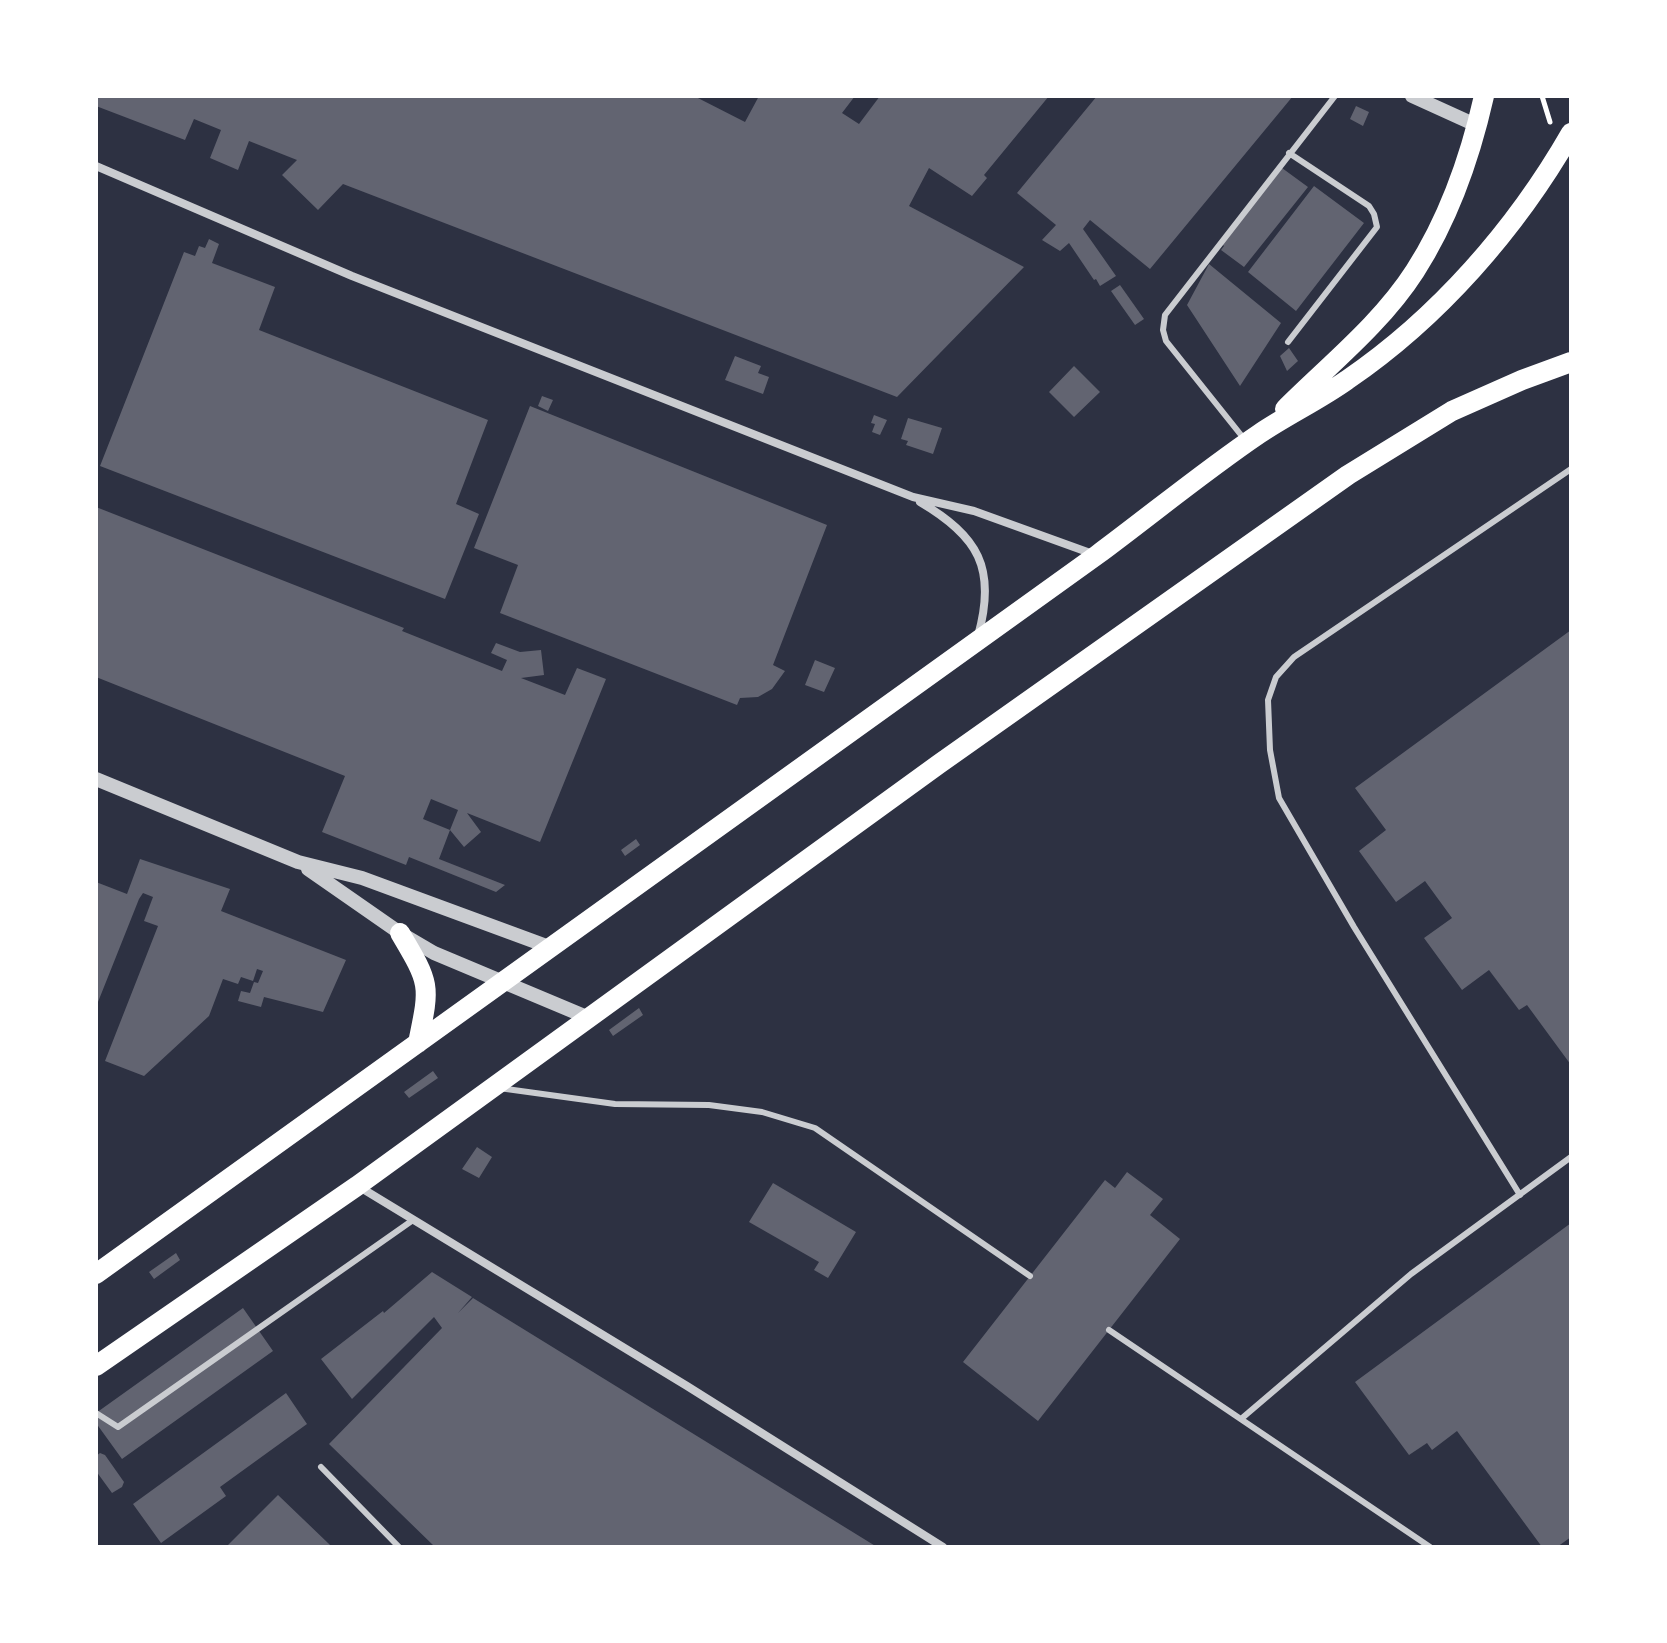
<!DOCTYPE html>
<style>
body{margin:0}
#map{position:relative;width:1667px;height:1643px;overflow:hidden;background:#2d3142;font-family:Jost,sans-serif}
canvas{display:block}
.frame{position:absolute;inset:0;border:98px solid #fff;pointer-events:none}
</style>
<div id="map">
<canvas width="1667" height="1643"></canvas>
<div class="frame"></div>
</div>
<script>
const c = document.querySelector('canvas').getContext('2d');
c.lineJoin = 'round';
function fillPath(path, color) { c.fillStyle = color; c.fill(path, 'evenodd'); }
function trace(path, color, width, dash) { c.strokeStyle = color; c.lineWidth = width; c.lineCap = dash ? 'butt' : 'round'; c.setLineDash(dash || []); c.stroke(path); }
const building = new Path2D(`
 M 96,96 L 694,96 L 745,122 L 759,96 L 855,96 L 842,113 L 859,124 L 880,96 L 1049,96 L 984,175 L 987,178 L 972,196 L 929,168 L 909,206 L 1024,267 L 897,397 L 343,184 L 318,210 L 282,175 L 297,160 L 249,141 L 238,170 L 210,158 L 221,130 L 194,119 L 185,140 L 96,106 Z
 M 1097,96 L 1293,96 L 1150,269 L 1090,220 L 1083,229 L 1116,276 L 1100,286 L 1096,279 L 1094,280 L 1069,243 L 1060,251 L 1042,240 L 1056,225 L 1017,193 Z
 M 1356,106 L 1369,112 L 1363,126 L 1350,119 Z
 M 1282,168 L 1308,187 L 1244,267 L 1221,250 L 1224,246 L 1222,244 Z
 M 1314,186 L 1364,223 L 1296,311 L 1248,272 Z
 M 209,239 L 219,244 L 212,263 L 275,287 L 259,330 L 488,420 L 456,504 L 479,514 L 445,599 L 100,466 L 184,252 L 195,256 L 199,246 L 205,248 Z
 M 1209,264 L 1281,323 L 1240,386 L 1187,305 Z
 M 1120,285 L 1144,319 L 1135,325 L 1111,291 Z
 M 1289,348 L 1298,361 L 1287,371 L 1280,356 Z
 M 735,356 L 761,366 L 758,373 L 769,377 L 763,394 L 725,380 Z
 M 1074,366 L 1100,392 L 1074,417 L 1049,392 Z
 M 542,396 L 553,400 L 548,411 L 538,406 Z
 M 530,406 L 827,525 L 773,665 L 785,671 L 772,689 L 758,697 L 740,698 L 737,705 L 500,613 L 518,565 L 474,548 Z
 M 874,415 L 887,420 L 880,435 L 872,432 L 875,424 L 871,423 Z
 M 908,418 L 942,428 L 933,454 L 906,445 L 908,441 L 901,439 Z
 M 96,507 L 404,628 L 402,631 L 502,671 L 507,660 L 491,653 L 496,643 L 520,652 L 541,650 L 544,675 L 521,678 L 565,695 L 577,668 L 606,679 L 540,842 L 467,813 L 481,832 L 464,847 L 450,830 L 458,810 L 431,799 L 423,819 L 450,830 L 439,859 L 505,885 L 496,892 L 409,857 L 406,865 L 322,832 L 345,776 L 96,677 Z
 M 1571,630 L 1571,1065 L 1527,1005 L 1519,1010 L 1489,970 L 1462,990 L 1424,938 L 1452,918 L 1425,881 L 1396,902 L 1359,851 L 1386,830 L 1355,788 Z
 M 815,660 L 835,668 L 824,692 L 805,685 Z
 M 636,839 L 640,845 L 625,856 L 621,850 Z
 M 140,859 L 230,889 L 221,911 L 346,960 L 323,1012 L 264,997 L 261,1007 L 238,1001 L 241,991 L 250,993 L 254,982 L 258,983 L 263,971 L 257,969 L 253,981 L 241,977 L 238,984 L 223,979 L 209,1016 L 144,1076 L 105,1061 L 158,926 L 144,921 L 153,897 L 143,893 L 139,899 L 96,1007 L 96,882 L 127,894 Z
 M 639,1008 L 643,1015 L 613,1036 L 609,1030 Z
 M 433,1071 L 438,1078 L 409,1098 L 404,1092 Z
 M 477,1147 L 492,1157 L 479,1178 L 462,1169 Z
 M 1127,1172 L 1163,1199 L 1150,1215 L 1180,1239 L 1038,1421 L 963,1362 L 1105,1180 L 1115,1188 Z
 M 773,1183 L 856,1232 L 828,1278 L 814,1270 L 819,1262 L 749,1222 Z
 M 1571,1223 L 1571,1537 L 1557,1547 L 1542,1547 L 1457,1431 L 1432,1450 L 1427,1443 L 1409,1455 L 1355,1382 Z
 M 176,1253 L 180,1260 L 154,1279 L 149,1272 Z
 M 432,1272 L 472,1297 L 458,1313 L 473,1298 L 877,1547 L 435,1547 L 329,1444 L 442,1328 L 434,1317 L 352,1399 L 321,1359 L 383,1311 L 384,1313 Z
 M 243,1308 L 273,1351 L 122,1459 L 96,1423 L 96,1413 Z
 M 286,1393 L 307,1424 L 220,1487 L 226,1496 L 161,1543 L 133,1504 Z
 M 100,1453 L 105,1455 L 124,1482 L 122,1487 L 112,1493 L 96,1471 L 96,1456 Z
 M 278,1495 L 328,1543 L 332,1547 L 226,1547 Z`);
const path = new Path2D(`
 M 1542,96 L 1550,122`);
const service = new Path2D(`
 M 1288,342 L 1377,227 L 1374,214 L 1369,206 L 1289,153
 M 1245,440 L 1166,341 L 1163,330 L 1165,315 L 1335,96
 M 499,1088 L 615,1104 L 709,1105 L 762,1112 L 815,1128 L 1030,1276
 M 1520,1195 L 1354,927 L 1279,798 L 1270,750 L 1268,700 L 1276,677 L 1294,657 L 1571,469
 M 1109,1330 L 1430,1547
 M 96,1413 L 118,1427 L 413,1220
 M 1241,1419 L 1411,1274 L 1571,1157
 M 321,1467 L 399,1547`);
const minor = new Path2D(`
 M 96,166 L 352,276 L 913,497 L 974,511 L 1093,554
 M 920,502 C 978,536 997,568 978,636
 M 358,1186 L 687,1386 L 943,1547`);
const tertiary = new Path2D(`
 M 1412,96 L 1478,126
 M 96,779 L 298,862 L 362,878 L 552,948
 M 308,869 L 400,933 L 434,953 L 589,1018`);
const primary = new Path2D(`
 M 1285,409 C 1329,365 1381,324 1415,271 C 1449,218 1470,158 1484,96
 M 400,933 C 431,985 430,985 418,1043
 M 96,1274 L 1097,555 C 1151,515 1203,472 1259,434 C 1287,415 1319,400 1347,380 C 1438,318 1516,229 1571,133
 M 96,1366 L 357,1186 L 939,764 L 1348,475 L 1452,411 L 1522,380 L 1571,362`);
fillPath(building, '#626471');
trace(path, '#fff', 5);
trace(service, '#caccd0', 6);
trace(minor, '#caccd0', 8);
trace(tertiary, '#caccd0', 14);
trace(primary, '#fff', 20);
</script>
